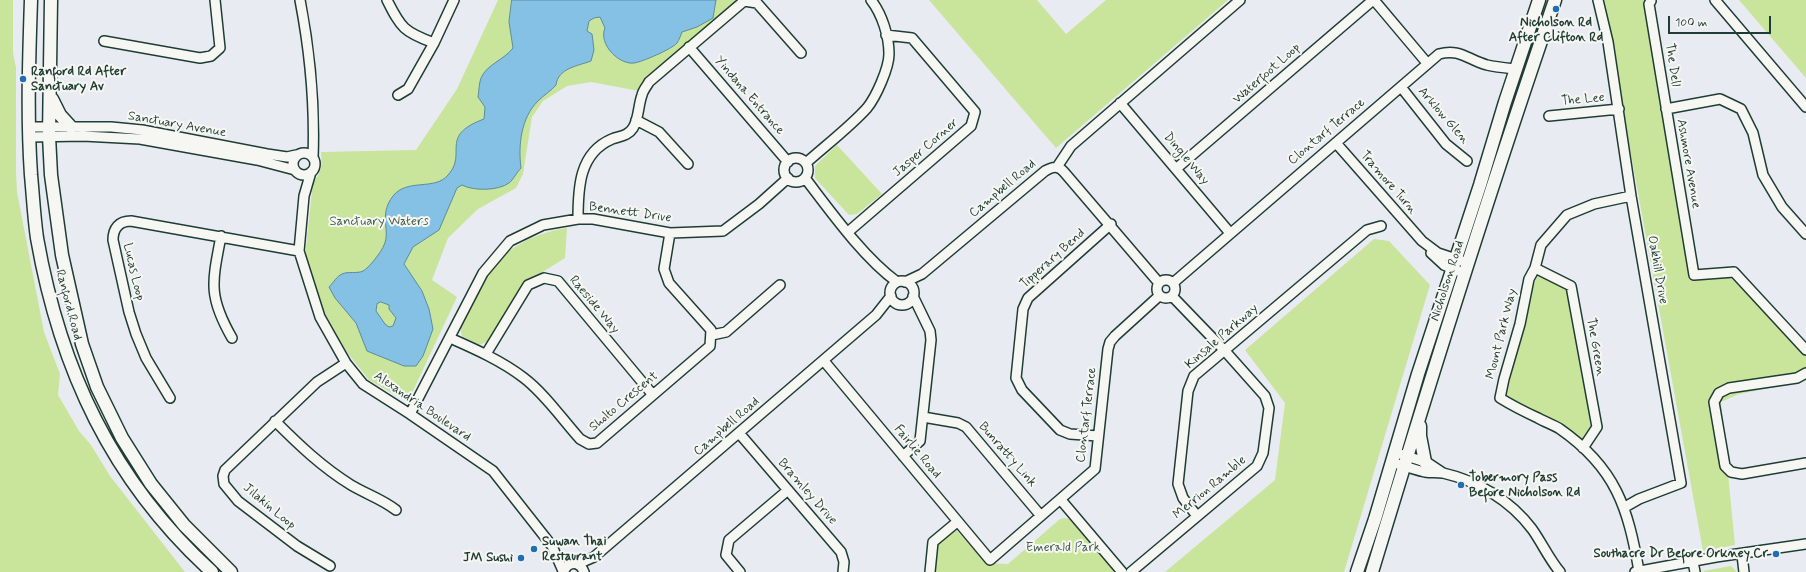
<!DOCTYPE html>
<style>
body{margin:0}
#map{position:relative;width:1806px;height:572px;overflow:hidden;background:#e8ecf2;font-family:Mynerve,sans-serif}
canvas{display:block}
.scale{position:absolute;left:1668px;top:16px;width:103px;height:18px;box-sizing:border-box;border:2px solid #1f3d34;border-top:0;padding-left:5px;font-size:12px;line-height:14px;white-space:nowrap;color:#1f3d34;-webkit-text-stroke:3px #f6f6f2;paint-order:stroke}
</style>
<div id="map">
<canvas width="1806" height="572"></canvas>
<div class="scale">100 m</div>
</div>
<script>
const c = document.querySelector('canvas').getContext('2d');
c.lineJoin = 'round';
function fillPath(path, color) { c.fillStyle = color; c.fill(path, 'evenodd'); }
function trace(path, color, width, dash) { c.strokeStyle = color; c.lineWidth = width; c.lineCap = dash ? 'butt' : 'round'; c.setLineDash(dash || []); c.stroke(path); }
function label(font, color, halo, rows, align = 'center') {
  c.font = font + ' Mynerve,sans-serif'; c.lineWidth = 4; c.setLineDash([]); c.textBaseline = 'middle'; c.strokeStyle = halo; c.fillStyle = color; for (const [text, x, y, turn = 0] of rows) {
    c.save(); c.translate(x, y); c.rotate((+turn || 0) * Math.PI / 180); c.textAlign = isNaN(turn) ? turn : align; if (halo) c.strokeText(text, 0, 0); c.fillText(text, 0, 0); c.restore();
  }
}
const green = new Path2D(`
 M 0,0 L 13,0 L 13,53 L 16,68 L 16,171 L 17,192 L 44,332 L 60,374 L 58,395 L 79,431 L 91,445 L 110,476 L 185,572 L 0,572 Z
 M 498,0 L 740,0 L 643,81 L 639,91 L 591,82 L 567,86 L 543,101 L 532,117 L 523,174 L 516,188 L 478,209 L 448,238 L 432,280 L 457,297 L 412,393 L 397,396 L 369,380 L 346,351 L 321,306 L 305,257 L 313,182 C 322,173 322,164 321,152 L 416,150 L 457,89 Z
 M 929,0 L 1037,0 L 1066,34 L 1106,0 L 1228,0 L 1056,148 Z
 M 1603,0 L 1645,0 L 1691,278 L 1729,276 L 1806,354 L 1806,381 L 1739,394 L 1721,402 L 1735,545 L 1703,551 Z
 M 1739,0 L 1806,0 L 1806,78 Z
 M 837,145 L 882,194 L 857,214 L 849,215 L 815,178 L 815,166 Z
 M 567,228 L 565,258 L 525,283 L 489,341 L 479,345 L 462,336 L 460,327 C 468,311 476,293 485,278 C 503,248 534,233 567,228 Z
 M 1374,239 L 1389,241 L 1430,285 L 1344,572 L 1165,572 L 1275,480 L 1285,403 L 1245,350 Z
 M 1538,274 L 1569,290 L 1594,430 L 1584,443 L 1559,423 L 1506,397 L 1531,292 Z
 M 1065,518 L 1070,519 L 1115,572 L 933,572 L 936,545 L 956,530 L 987,563 L 1008,564 L 1060,519 Z
 M 1731,566 L 1737,572 L 1704,572 L 1703,571 Z`);
const water = new Path2D(`
 M 512,0 L 716,0 L 713,18 L 697,27 L 682,32 C 681,35 679,40 677,43 C 672,49 642,62 634,63 C 619,65 598,44 605,28 L 600,17 L 594,18 L 589,21 L 587,31 L 592,34 L 594,50 L 591,61 C 578,66 558,68 556,85 C 551,91 544,95 538,101 C 521,118 518,145 521,168 C 517,172 513,180 509,183 C 498,191 473,191 462,185 L 457,188 L 439,230 L 413,247 L 404,264 L 422,291 L 429,309 L 433,329 L 423,356 L 416,366 L 404,366 L 367,351 L 356,323 L 335,298 L 329,287 C 333,283 337,276 342,274 C 348,271 357,274 363,271 C 369,268 382,251 384,245 C 391,231 378,215 393,196 C 407,178 435,191 448,175 C 468,153 438,136 484,119 L 485,107 L 478,97 C 479,91 479,83 481,78 C 487,64 504,60 513,48 L 509,22 ZM 381,302 L 389,305 L 389,309 L 396,318 L 393,326 L 389,327 L 385,324 L 376,311 L 377,304 Z`);
const minor = new Path2D(`
 M 300,0 C 310,52 315,105 313,158
 M 387,0 C 401,28 404,32 434,43
 M 1374,0 L 1427,63
 M 1598,0 L 1608,42 L 1631,196 L 1681,483 L 1639,499 L 1625,507
 M 1715,0 L 1806,107
 M 1651,1 L 1649,4 L 1694,275 L 1734,272 L 1806,350
 M 104,41 L 200,58 L 211,56 L 220,48 L 215,0
 M 689,47 L 788,162
 M 1401,87 L 1446,144 L 1467,161
 M 398,95 L 408,89 L 434,43 L 454,0
 M 1120,103 L 1230,233
 M 1666,109 L 1720,99 L 1741,109 L 1753,133 L 1763,175 L 1782,207 L 1806,234
 M 1549,116 L 1619,109
 M 636,120 L 659,132 L 688,164
 M 29,127 L 111,127 L 142,130 L 267,154 L 287,157 L 296,155
 M 29,137 L 83,136 L 140,139 L 257,160 L 295,170
 M 1336,143 L 1422,241 L 1438,253 L 1468,263
 M293 164a11 11 0 1 1 22 0a11 11 0 1 1-22 0Z
 M784 170a12 12 0 1 1 24 0a12 12 0 1 1-24 0Z
 M 806,163 C 825,146 851,126 867,108 C 876,97 889,68 889,54 C 889,36 882,14 871,0
 M 1057,167 L 1071,146 L 1240,0
 M 1177,168 L 1373,0
 M 311,172 L 304,196 L 299,251 L 320,317 L 346,363 L 363,384 L 410,414 L 493,471 L 552,546 L 563,571
 M 805,178 C 831,212 863,257 897,282
 M 1631,196 L 1594,204 L 1567,215 L 1541,245 L 1535,268 L 1529,279 L 1520,324 L 1504,379 L 1500,398 C 1513,406 1525,412 1538,418 C 1545,422 1554,425 1560,429 C 1616,468 1628,508 1639,571
 M 578,219 C 578,188 579,153 612,139 C 620,136 628,136 633,128 C 639,118 638,106 642,95 C 643,90 647,86 649,82 L 744,1 L 757,3 L 801,53
 M 848,232 L 971,126 L 975,112 L 912,38 L 886,35
 M 221,236 C 212,283 208,296 232,338
 M 1431,253 L 1444,265 L 1458,271
 M 1535,268 L 1571,286 L 1597,427 L 1583,448
 M1157 289a9 9 0 1 1 18 0a9 9 0 1 1-18 0Z
 M890 293a12 12 0 1 1 24 0a12 12 0 1 1-24 0Z
 M 905,282 L 922,274 L 1045,171 C 1052,167 1058,165 1064,172 L 1159,283
 M 1173,283 L 1439,54 C 1460,48 1468,60 1487,65 C 1496,67 1506,68 1515,69
 M 712,335 L 726,332 L 780,285
 M 450,338 C 475,349 502,361 524,378 C 545,394 562,419 580,439 L 589,444 L 597,443 L 710,346 L 711,330 L 669,283 L 664,269 L 670,233
 M 486,354 L 528,285 L 544,278 L 558,281 L 653,395
 M 824,361 L 990,560 L 1095,469 L 1108,349 L 1110,342 L 1115,336 L 1159,296
 M 1806,373 L 1797,378 L 1729,388 L 1719,393 L 1714,402 L 1725,466 L 1731,472 L 1742,474 L 1806,463
 M 170,398 L 146,358 L 136,334 L 129,312 L 113,240 C 113,228 119,221 131,221 L 299,251
 M 410,414 L 483,273 L 510,241 L 543,225 L 578,219 L 593,219 L 670,233 L 723,231 L 759,204 L 788,178
 M 923,417 L 958,423 L 966,427 L 1041,516
 M 275,421 C 299,445 322,467 351,485 C 366,494 382,499 396,510
 M 739,433 L 841,552 L 844,562 L 843,572
 M 1098,436 L 1070,434 L 1060,430 L 1022,390 L 1016,378 L 1023,309 L 1028,298 L 1111,224
 M 1394,452 L 1428,463 L 1443,473
 M 903,456 L 920,441 L 931,340 L 930,331 L 913,296
 M 1398,464 C 1407,467 1416,470 1425,472 C 1431,473 1437,472 1443,473 C 1478,481 1510,500 1532,529 C 1542,543 1549,559 1560,572
 M 1061,500 L 1122,572
 M 1197,516 L 1183,498 L 1178,484 L 1188,391 L 1194,376 L 1367,230 L 1381,226
 M 1742,555 L 1744,572
 M 1693,562 L 1695,572
 M 578,564 L 594,557 L 876,315 L 891,296
 M 330,566 L 297,546 L 238,501 L 224,484 L 223,476 L 225,470 L 317,382 L 346,363
 M 563,572 L 567,566 C 574,561 581,564 584,572
 M 740,572 L 726,555 L 729,540 L 788,490
 M 930,572 L 933,542 L 957,522
 M 1131,572 L 1257,466 L 1263,453 L 1269,408 L 1265,396 L 1225,351 L 1172,296
 M 1635,572 L 1716,557 L 1806,544`);
const major = new Path2D(`
 M 31,0 C 29,59 27,117 31,175 C 33,196 34,217 37,238 C 60,369 112,481 212,572
 M 51,0 L 49,136 L 51,175 L 62,255 L 82,344 L 97,387 L 122,438 L 151,484 L 184,525 L 231,572
 M 52,99 L 60,115 L 71,127
 M 1420,426 L 1420,436 L 1425,462
 M 1357,572 L 1375,519 L 1418,374 L 1480,185 L 1505,102 L 1539,0
 M 1372,572 C 1430,380 1490,189 1555,0`);
const markers = [
 [1556,9,4,"#1f6fb2"],
 [23,79,4,"#1f6fb2"],
 [1461,485,4,"#1f6fb2"],
 [534,549,4,"#1f6fb2"],
 [1776,554,4,"#1f6fb2"],
 [521,558,4,"#1f6fb2"]
];
const poiNames = [
 ["Nicholson Rd",1556,23,"center"],
 ["After Clifton Rd",1556,38,"center"],
 ["Ranford Rd After",31,72],
 ["Sanctuary Av",31,87],
 ["Tobermory Pass",1469,478],
 ["Before Nicholson Rd",1469,493],
 ["Suwan Thai",542,542],
 ["Restaurant",542,557],
 ["Southacre Dr Before Orkney Cr",1768,554,"right"],
 ["JM Sushi",513,558,"right"]
];
const streetNames = [
 ["The Dell",1672,65,81],
 ["Waterfoot Loop",1267,74,-41],
 ["Yindana Entrance",749,96,49],
 ["The Lee",1583,100,-5],
 ["Arklow Glen",1443,116,49],
 ["Sanctuary Avenue",177,125,10],
 ["Clontarf Terrace",1327,132,-40],
 ["Jasper Corner",926,148,-41],
 ["Dingle Way",1186,159,50],
 ["Ashmore Avenue",1688,164,80],
 ["Tramore Turn",1388,183,49],
 ["Campbell Road",1003,189,-40],
 ["Bennett Drive",630,213,8],
 ["Tipperary Bend",1053,259,-42],
 ["Oakhill Drive",1657,270,80],
 ["Lucas Loop",133,272,77],
 ["Nicholson Road",1448,281,-72],
 ["Ranford Road",68,305,75],
 ["Raeside Way",594,305,50],
 ["Mount Park Way",1502,334,-76],
 ["Kinsale Parkway",1222,337,-41],
 ["The Green",1595,347,80],
 ["Sholto Crescent",624,402,-40],
 ["Alexandria Boulevard",422,407,34],
 ["Clontarf Terrace",1087,415,-83],
 ["Campbell Road",727,427,-41],
 ["Fairlie Road",917,452,50],
 ["Bunratty Link",1007,455,49],
 ["Merrion Ramble",1210,488,-40],
 ["Bramley Drive",807,492,49],
 ["Jilakin Loop",269,507,40]
];
const parkNames = [
 ["Sanctuary Waters",379,222],
 ["Emerald Park",1063,548]
];
fillPath(green, '#c9e49b');
fillPath(water, '#85c1e4');
trace(water, '#5c8c9e', 1);
trace(minor, '#1f3d34', 12);
trace(major, '#1f3d34', 15);
trace(minor, '#f6f6f2', 9);
trace(major, '#f6f6f2', 12);
for (const [x, y, r, color] of markers) { const dot = new Path2D(); dot.arc(x, y, r, 0, 2 * Math.PI); c.fillStyle = color; c.fill(dot); trace(dot, '#f6f6f2', 1.5); }
label('bold 13px', '#1f3d34', '#f6f6f2', poiNames, 'left');
label('13px', '#1f3d34', '#f6f6f2', streetNames);
label('13px', '#415e49', '#f6f6f2', parkNames);
</script>
